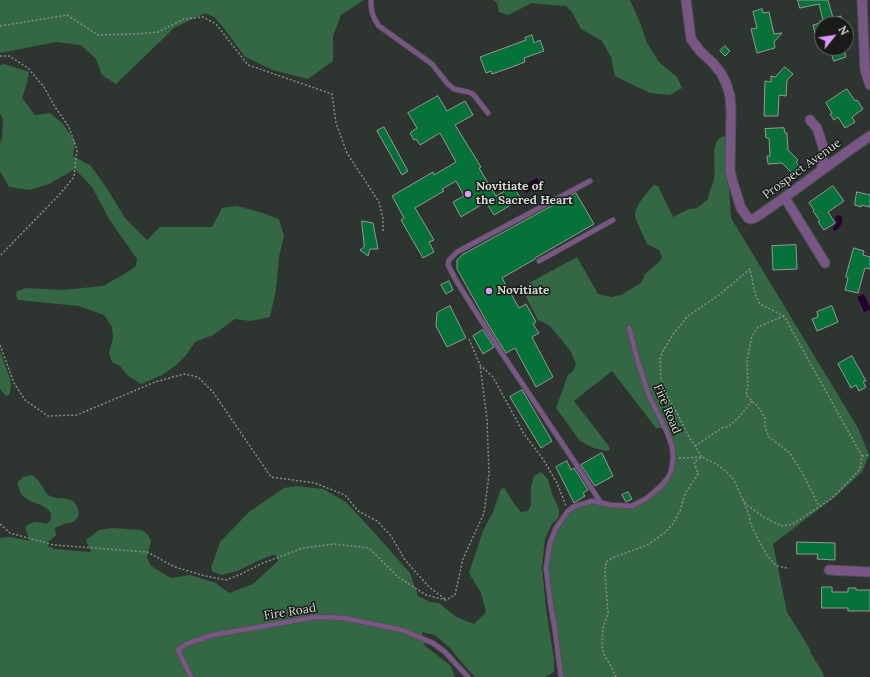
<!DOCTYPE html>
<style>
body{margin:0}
#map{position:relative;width:870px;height:677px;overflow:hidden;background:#2e3530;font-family:Lora,serif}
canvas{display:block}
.north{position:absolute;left:814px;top:16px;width:40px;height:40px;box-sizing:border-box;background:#191b19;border:1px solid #646764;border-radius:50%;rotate:60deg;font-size:11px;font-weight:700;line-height:16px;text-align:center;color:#d4d8d5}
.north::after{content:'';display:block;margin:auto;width:14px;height:18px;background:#dd99f3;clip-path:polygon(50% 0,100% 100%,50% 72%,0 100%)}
</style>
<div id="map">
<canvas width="870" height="677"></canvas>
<div class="north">N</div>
</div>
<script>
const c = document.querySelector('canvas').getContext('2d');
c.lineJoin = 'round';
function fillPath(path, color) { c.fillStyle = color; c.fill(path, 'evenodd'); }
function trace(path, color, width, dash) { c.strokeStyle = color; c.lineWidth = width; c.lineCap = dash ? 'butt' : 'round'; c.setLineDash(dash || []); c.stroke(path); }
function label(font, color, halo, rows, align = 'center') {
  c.font = font + ' Lora,serif'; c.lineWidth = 3; c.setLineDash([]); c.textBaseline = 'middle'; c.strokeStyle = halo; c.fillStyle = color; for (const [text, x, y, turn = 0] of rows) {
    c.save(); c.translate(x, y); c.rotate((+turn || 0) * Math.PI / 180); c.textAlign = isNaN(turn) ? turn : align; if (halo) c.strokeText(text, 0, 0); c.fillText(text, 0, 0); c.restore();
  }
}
const green = new Path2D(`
 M 0,0 L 364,0 L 341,15 L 333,36 L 333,61 L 308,79 L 273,70 L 245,57 L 223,27 L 214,17 L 205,13 L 174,28 L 116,84 L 102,75 L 96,59 L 81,45 L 56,42 L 0,53 Z
 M 493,0 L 630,0 L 639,20 L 647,43 L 659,62 L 677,77 L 682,88 L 670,95 L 650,93 L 631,84 L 615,76 L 611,57 L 602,41 L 581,29 L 572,12 L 566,6 L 551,5 L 532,3 L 508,15 L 499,12 L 497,3 Z
 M 4,64 L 29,72 L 27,83 L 22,98 L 35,115 L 50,113 L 62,123 L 75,141 L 73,156 L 91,166 L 106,187 L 125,218 L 147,240 L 160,227 L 212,227 L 222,208 L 237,206 L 263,213 L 279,219 L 284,236 L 279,257 L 276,290 L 270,317 L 251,321 L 235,319 L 213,335 L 195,342 L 187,354 L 175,366 L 162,375 L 141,384 L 127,375 L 120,366 L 112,362 L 109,353 L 113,338 L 112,327 L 104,315 L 79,306 L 18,300 L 16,296 L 17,291 L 26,288 L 63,290 L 103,286 L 126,273 L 136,266 L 137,259 L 109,219 L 92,187 L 75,169 L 49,184 L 30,190 L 9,187 L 0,171 L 0,143 L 2,137 L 3,119 L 0,114 L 0,65 Z
 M 724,136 L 726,138 L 731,218 L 858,428 L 869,455 L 862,472 L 836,496 L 773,544 L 787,612 L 811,651 L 810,652 L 823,673 L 824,677 L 561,677 L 546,568 L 550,543 L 568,511 L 592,501 L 632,506 L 647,498 L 667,479 L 673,458 L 665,428 L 656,428 L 612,371 L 574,401 L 608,445 L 610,450 L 606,451 L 594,448 L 580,441 L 556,408 L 568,375 L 573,371 L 576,364 L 571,352 L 561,339 L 549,325 L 538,320 L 527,299 L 524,290 L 529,283 L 577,257 L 598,294 L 611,297 L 621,295 L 641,283 L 645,274 L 659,262 L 662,257 L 659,250 L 647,244 C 645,238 635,220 635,215 C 635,206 648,191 654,185 L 658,186 L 673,217 L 689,209 L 694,209 L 700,206 L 708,199 C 709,190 713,186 714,178 C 717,166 708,141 724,136 Z
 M 0,351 L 10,379 L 11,385 L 10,394 L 6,396 L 0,389 Z
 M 541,472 L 548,479 L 552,494 L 559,509 L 559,517 L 552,524 L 545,538 L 542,567 L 546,609 L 554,659 L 554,672 L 545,677 L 475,677 L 461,662 L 450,648 L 435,635 L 422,632 L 425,646 L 451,666 L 455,677 L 0,677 L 0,538 L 10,537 L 30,541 L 27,533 L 25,527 C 33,521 37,521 46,524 L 50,521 C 51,518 51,516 51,514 C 46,500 18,506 18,482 L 23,477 L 32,475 C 38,479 40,483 44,489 C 45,491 46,493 47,494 C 57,503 72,492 78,509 C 80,516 77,521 70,523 C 68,524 66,523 64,524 C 61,525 58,527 55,528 L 56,535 L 48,542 L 48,546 L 54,549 L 91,552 L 86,540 L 99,530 L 112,528 L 142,530 L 148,535 L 151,541 L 147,557 L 151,566 L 171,578 L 190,575 L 216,583 L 229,593 L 253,584 L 278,561 L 277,556 L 272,555 L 260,560 L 237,571 L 222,575 L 213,572 L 211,568 L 220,542 L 249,512 L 284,488 L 297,486 L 323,489 L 346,502 L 380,539 L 410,573 L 418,596 L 430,602 L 439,603 L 456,617 L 474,624 L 486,612 L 481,593 L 469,573 L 483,531 L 493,512 L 500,491 L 504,487 L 513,502 L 521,512 L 528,511 L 531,505 L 531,487 L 534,476 Z`);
const water = new Path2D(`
 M 537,178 L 541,184 L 526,193 L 522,186 Z
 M 838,215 L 842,217 L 842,223 L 838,229 L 834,231 L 833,228 L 837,222 L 835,219 L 836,216 Z
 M 864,294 L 870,307 L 870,310 L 864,312 L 857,297 Z`);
const building = new Path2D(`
 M 798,0 L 828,0 L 833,18 L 841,16 L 843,24 L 822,24 L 822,32 L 815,34 L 813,25 L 820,23 L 820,21 L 823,20 L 819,4 L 800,8 Z
 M 762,9 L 763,13 L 769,12 L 774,34 L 782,33 L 774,42 L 775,48 L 757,53 L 751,29 L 757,28 L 753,12 Z
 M 532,35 L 534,43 L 540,40 L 544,51 L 524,58 L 525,62 L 512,67 L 492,74 L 491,71 L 486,73 L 480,57 L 526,40 L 525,38 Z
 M 725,46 L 730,51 L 725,56 L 720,51 Z
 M 830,48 L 843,48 L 846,57 L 834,61 Z
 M 785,67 L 793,74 L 787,80 L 786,96 L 779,95 L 778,116 L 764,116 L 765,81 L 771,82 L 771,76 L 775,77 Z
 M 847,89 L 855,101 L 857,100 L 863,109 L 852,117 L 855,122 L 845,128 L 838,117 L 834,120 L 830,114 L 832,113 L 826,103 Z
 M 438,96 L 447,111 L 465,101 L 473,115 L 455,125 L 481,167 L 479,168 L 496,196 L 513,186 L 521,199 L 494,215 L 486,202 L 461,217 L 453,202 L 464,196 L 456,181 L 442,189 L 444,191 L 415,208 L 434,240 L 429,242 L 434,252 L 423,258 L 401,220 L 404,218 L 392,196 L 433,172 L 434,175 L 456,162 L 440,133 L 420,145 L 416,139 L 414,140 L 410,133 L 417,128 L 408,113 Z
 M 384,127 L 408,171 L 402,175 L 377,131 Z
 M 784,128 L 785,133 L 787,133 L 788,150 L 798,160 L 796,162 L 800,167 L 793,174 L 782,163 L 768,164 L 767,156 L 770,156 L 769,138 L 766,138 L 765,129 Z
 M 833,186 L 844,201 L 828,212 L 835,223 L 824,230 L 818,222 L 820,221 L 813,211 L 814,210 L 809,203 Z
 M 857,192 L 870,195 L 870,207 L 861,205 L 861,207 L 855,205 Z
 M 576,193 L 594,224 L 535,258 L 535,259 L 502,278 L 519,308 L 526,304 L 536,322 L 533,324 L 539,333 L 532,337 L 553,377 L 536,387 L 515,348 L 506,353 L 489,326 L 457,269 L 457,260 L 462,255 Z
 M 362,221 L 373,223 L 378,249 L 370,249 L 368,256 L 360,250 L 364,247 Z
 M 796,245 L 797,269 L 773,270 L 772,246 Z
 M 854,248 L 864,251 L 863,255 L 870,257 L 870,269 L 865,268 L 858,293 L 845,290 L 848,278 L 846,277 Z
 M 449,281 L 453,290 L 446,294 L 441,285 Z
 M 450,306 L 466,338 L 447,347 L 436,326 L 437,313 Z
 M 832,306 L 838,322 L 817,331 L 812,319 L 818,317 L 817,312 Z
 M 483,330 L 494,347 L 483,354 L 473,336 Z
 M 852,356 L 866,381 L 863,382 L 866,387 L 859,391 L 856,385 L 851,388 L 838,364 Z
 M 522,390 L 552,441 L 541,448 L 510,397 Z
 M 602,453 L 613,476 L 595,486 L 581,465 Z
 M 567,461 L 571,470 L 574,468 L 588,490 L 583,493 L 585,496 L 574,503 L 556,467 Z
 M 628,492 L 632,499 L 626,502 L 622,495 Z
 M 797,542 L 835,543 L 835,560 L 817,559 L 818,554 L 797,554 Z
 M 822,587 L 832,587 L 832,592 L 848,592 L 848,588 L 856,588 L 856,590 L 870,590 L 870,611 L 848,611 L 848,608 L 822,608 Z`);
const path = new Path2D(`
 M 0,26 L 67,15 L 98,35 L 137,34 L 158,32 L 184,19 L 203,17 L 216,24 L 248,65 L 332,94 L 336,123 L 347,153 L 379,202 L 383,219 L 383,232
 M 0,56 L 9,56 L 28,68 L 44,87 L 55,107 L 69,127 L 77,150 L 74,177 L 59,195 L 0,256
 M 784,316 L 758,327 L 752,336 L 747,360 L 748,386 L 746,395 L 758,407 L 765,418 L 765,427 L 769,437 L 789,452 L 802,472 L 819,506
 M 469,339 L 480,365 L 493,377 L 524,434 L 543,459 L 557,483 L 566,506
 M 0,345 L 14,383 L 25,400 L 48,416 L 77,415 L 155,382 L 184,374 L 198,377 L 213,392 L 271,477 L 315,483 L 345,495 L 358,511 L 377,521 L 391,536 L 405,560 L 429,587 L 445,599
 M 695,446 L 722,428 L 729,426 L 740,416 L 752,401
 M 862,456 L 870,455
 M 679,458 L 702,457 L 716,464 L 726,471 L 734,480 L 739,491 L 749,515 L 751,525 L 760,543 L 767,555 L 772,561 L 777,566 L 787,568
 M 0,524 L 10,533 L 54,545 L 147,552 L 175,567 L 205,576 L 226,580 L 239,575 L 263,563 L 303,548 L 334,544 L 369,548 L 398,577 L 426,595 L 446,600 L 455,595 L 463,559 L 484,513 L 489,475 L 487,419 L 480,365
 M 616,677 L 611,666 L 604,655 L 602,645 L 603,628 L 608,613 L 605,572 L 606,562 L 612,558 L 647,545 L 663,534 L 672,525 L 680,511 L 685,494 L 698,474 L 694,462 L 702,457 L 689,437 L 677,413 L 668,398 L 661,379 L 660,359 L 663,351 L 674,333 L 688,316 L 719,295 L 750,269 L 755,294 L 760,304 L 784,316 L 862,456 L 860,469 L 849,481 L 831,499 L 793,524 L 782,526 L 765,518 L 747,505 L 743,499`);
const lane = new Path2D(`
 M 371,0 C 371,10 372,17 379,26 L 432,64 L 447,83 L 454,89 L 468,92 L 473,94 L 488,113
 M 590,181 L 457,252 L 449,260 L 448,265 L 457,282 L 501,352 L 574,461 L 601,503
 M 539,261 L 613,220
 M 191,677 L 178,650 L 186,644 L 213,635 L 316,617 L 344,618 L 402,630 L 433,643 L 445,652 L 468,677
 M 561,677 L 555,630 L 551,607 L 546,568 L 550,543 L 556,528 L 568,511 L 573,507 L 592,501 L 611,505 L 632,506 L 647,498 L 660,487 L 667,479 L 671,472 L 672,466 L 673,458 L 672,446 L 667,432 L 649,396 L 638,362 L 629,328`);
const street = new Path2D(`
 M 686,0 L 691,39 L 700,51 L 713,63 L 721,73 L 726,83 L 730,96 L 731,111 L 730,171 L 733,183 L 741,208 L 748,218 L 751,219 L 755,218 C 794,192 831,162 870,136
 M 862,0 L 865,70 L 870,85
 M 810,120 L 817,128 L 824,150 L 821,171
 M 785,198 L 825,263
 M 829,570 L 870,572`);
const markers = [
 [468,194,4,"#dd99f3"],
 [489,291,4,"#dd99f3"]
];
const streetNames = [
 ["Prospect Avenue",802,169,-36],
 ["Fire Road",667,409,67],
 ["Fire Road",290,612,-9]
];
const poiNames = [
 ["Novitiate of",476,187],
 ["the Sacred Heart",476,201],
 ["Novitiate",497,291]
];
fillPath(green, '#346844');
fillPath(water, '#270032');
fillPath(building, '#067138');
trace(building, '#939a94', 1);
trace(lane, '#4c524e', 6);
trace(street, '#4c524e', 11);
trace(path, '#878c88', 1.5, [2, 2]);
trace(lane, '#795685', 4.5);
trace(street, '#795685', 9);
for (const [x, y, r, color] of markers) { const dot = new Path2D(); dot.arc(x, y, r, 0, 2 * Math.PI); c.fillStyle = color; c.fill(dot); trace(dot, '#191b19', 1.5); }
label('12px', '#d4d8d5', '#191b19', streetNames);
label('bold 12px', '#d4d8d5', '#191b19', poiNames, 'left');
</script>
